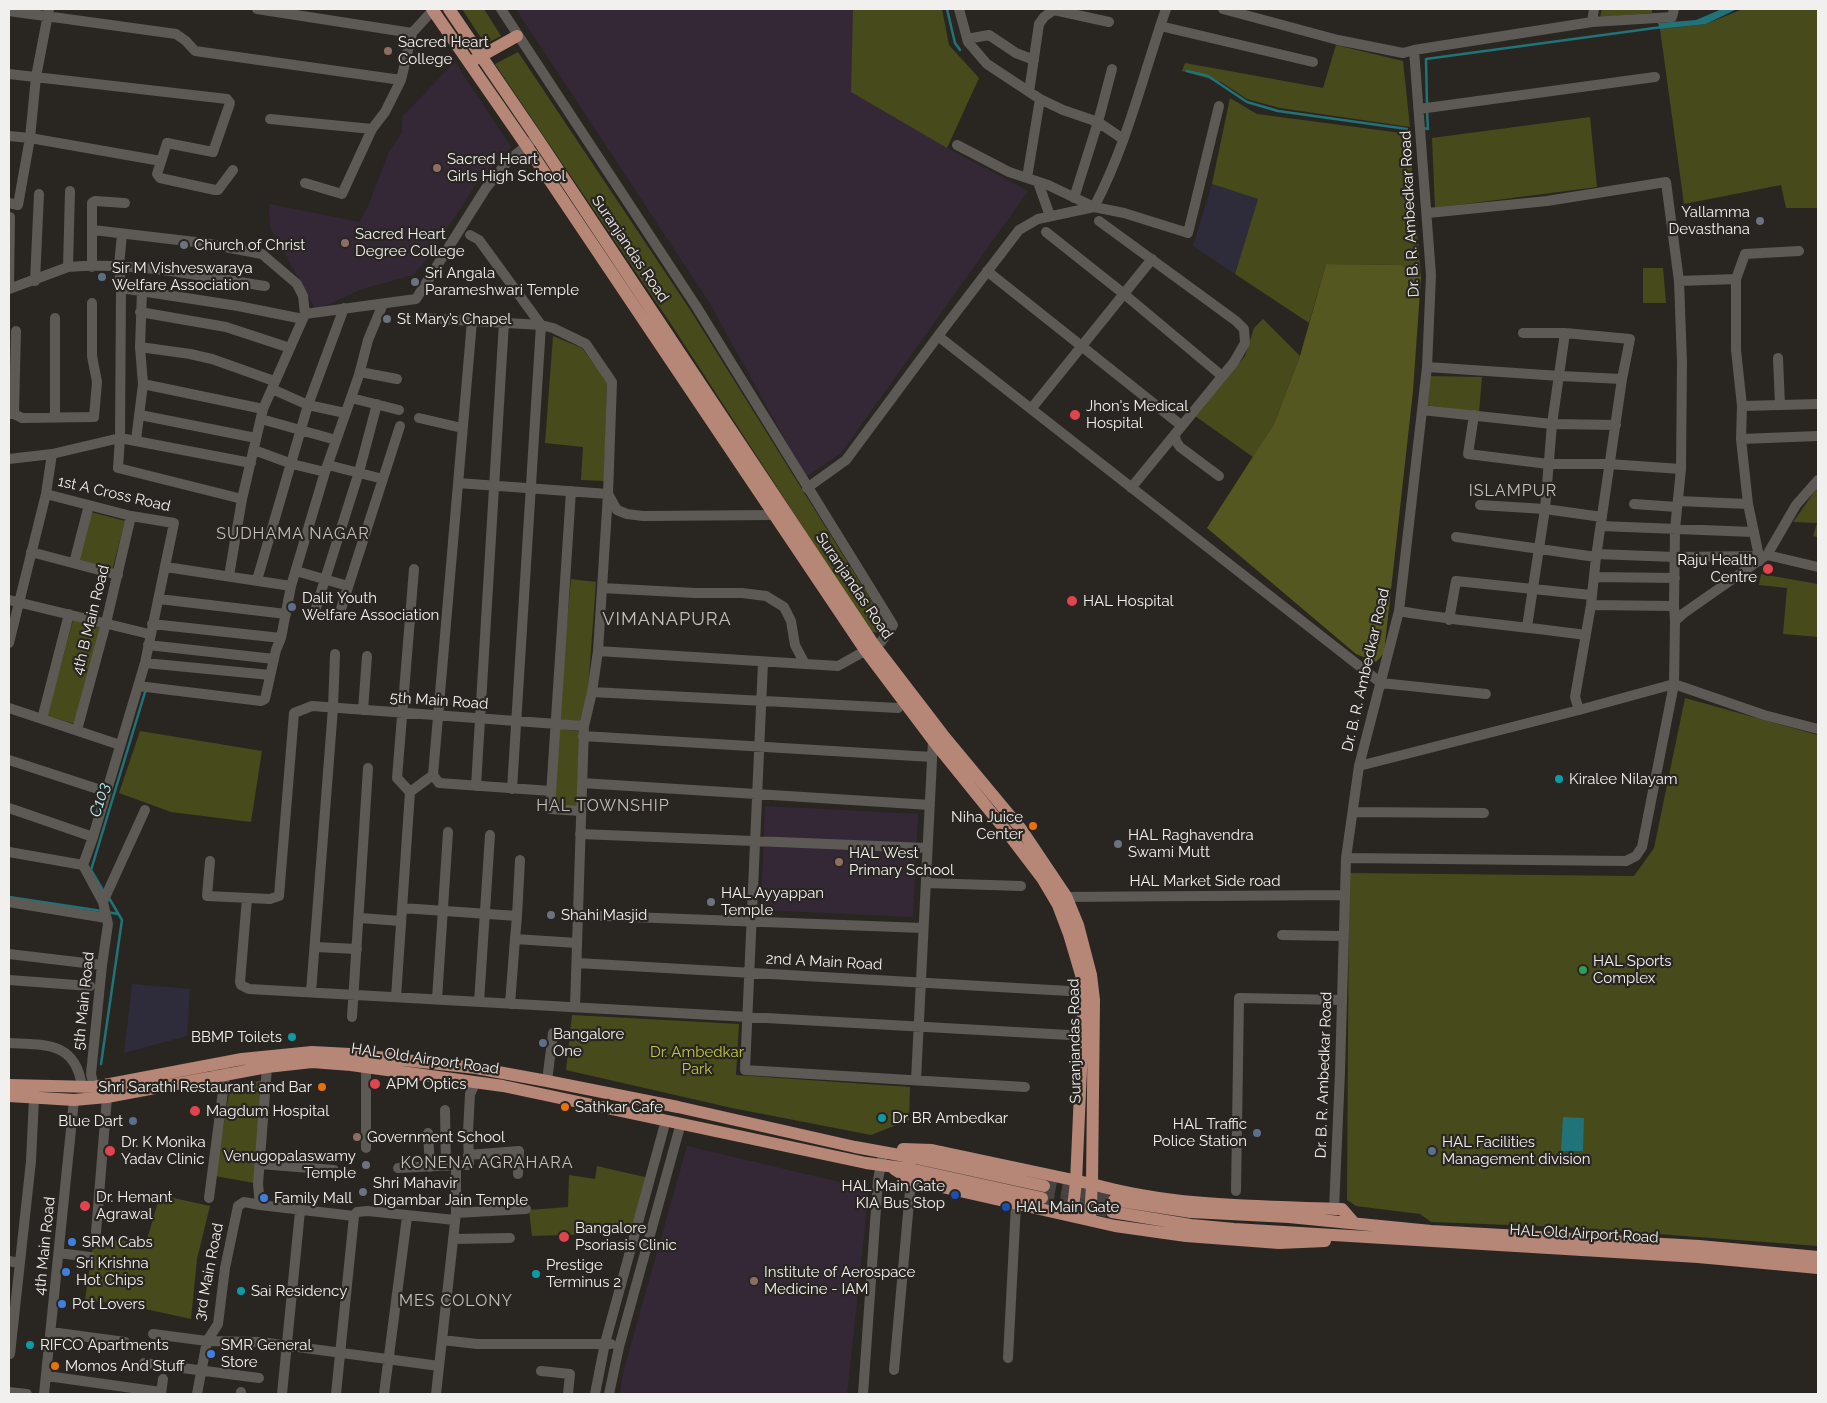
<!DOCTYPE html>
<meta charset="utf-8">
<style>
body{margin:0}
#map{position:relative;width:1827px;height:1403px;overflow:hidden;background:#292622;font-family:Raleway,sans-serif}
canvas{display:block}
.frame{position:absolute;inset:0;border:10px solid #f2f0ee;pointer-events:none}
</style>
<div id="map">
<canvas width="1827" height="1403"></canvas>
<div class="frame"></div>
</div>
<script>
const c = document.querySelector('canvas').getContext('2d');
c.lineJoin = 'round';
function fillPath(path, color) { c.fillStyle = color; c.fill(path, 'evenodd'); }
function trace(path, color, width, dash) { c.strokeStyle = color; c.lineWidth = width; c.lineCap = dash ? 'butt' : 'round'; c.setLineDash(dash || []); c.stroke(path); }
function label(font, color, halo, rows, align = 'center') {
  c.font = font + ' Raleway,sans-serif'; c.lineWidth = 4.5; c.setLineDash([]); c.textBaseline = 'middle'; c.strokeStyle = halo; c.fillStyle = color; for (const [text, x, y, turn = 0] of rows) {
    c.save(); c.translate(x, y); c.rotate((+turn || 0) * Math.PI / 180); c.textAlign = isNaN(turn) ? turn : align; if (halo) c.strokeText(text, 0, 0); c.fillText(text, 0, 0); c.restore();
  }
}
const industrial = new Path2D(`
 M 1212,184 L 1258,199 L 1235,274 L 1193,246 Z
 M 132,984 L 190,989 L 187,1036 L 124,1053 Z`);
const education = new Path2D(`
 M 516,9 L 853,9 L 852,92 L 947,148 L 1028,191 L 841,453 L 806,477 L 709,302 Z
 M 455,62 L 511,147 L 476,184 L 427,259 L 413,275 L 362,289 L 316,310 L 270,227 L 269,204 L 359,222 L 369,204 L 389,152 L 402,133 L 402,117 Z
 M 765,806 L 918,814 L 913,917 L 761,910 Z
 M 687,1146 L 869,1189 L 847,1394 L 620,1394 L 623,1373 Z`);
const green = new Path2D(`
 M 462,9 L 484,9 L 501,36 L 485,44 Z
 M 853,9 L 942,9 L 949,45 L 979,78 L 947,148 L 851,92 Z
 M 1602,9 L 1652,9 L 1652,13 L 1600,17 Z
 M 1743,9 L 1818,9 L 1818,208 L 1786,208 L 1781,185 L 1684,204 L 1660,29 L 1706,24 Z
 M 1336,45 L 1403,61 L 1410,127 L 1280,108 L 1247,99 L 1221,82 L 1182,71 L 1185,63 L 1323,88 Z
 M 518,52 L 689,308 L 886,624 L 883,633 L 871,632 L 671,324 L 495,64 Z
 M 1230,98 L 1257,114 L 1409,134 L 1421,277 L 1400,265 L 1326,264 L 1309,323 L 1235,274 L 1258,199 L 1212,184 Z
 M 1590,117 L 1597,187 L 1435,208 L 1432,138 Z
 M 1643,268 L 1663,268 L 1666,303 L 1643,303 Z
 M 1263,319 L 1300,356 L 1274,424 L 1253,457 L 1195,416 L 1245,356 L 1254,328 Z
 M 553,336 L 582,348 L 607,382 L 604,481 L 581,480 L 583,447 L 545,443 Z
 M 1428,376 L 1482,377 L 1479,412 L 1425,405 Z
 M 1817,488 L 1818,488 L 1818,537 L 1813,536 L 1817,523 L 1793,522 Z
 M 91,512 L 125,521 L 112,571 L 78,562 Z
 M 1761,574 L 1818,584 L 1818,637 L 1783,634 L 1787,588 L 1759,585 Z
 M 571,579 L 596,582 L 588,690 L 580,721 L 558,720 Z
 M 73,620 L 101,627 L 75,724 L 47,716 Z
 M 1685,698 L 1818,735 L 1818,1246 L 1564,1227 L 1431,1222 L 1420,1214 L 1356,1206 L 1347,1200 L 1349,873 L 1634,876 L 1654,848 Z
 M 557,729 L 579,731 L 577,808 L 557,805 L 552,793 Z
 M 140,731 L 262,751 L 251,822 L 171,812 L 119,793 Z
 M 572,1015 L 739,1024 L 736,1075 L 910,1087 L 909,1120 L 871,1135 L 732,1108 L 566,1070 Z
 M 263,1080 L 254,1183 L 215,1176 L 230,1087 Z
 M 597,1166 L 649,1178 L 632,1233 L 532,1236 L 529,1210 L 568,1207 L 569,1175 L 595,1179 Z
 M 160,1195 L 210,1206 L 197,1259 L 191,1319 L 127,1305 L 85,1300 L 94,1238 L 146,1243 Z`);
const forest = new Path2D(`
 M 1326,264 L 1401,265 L 1421,277 L 1413,391 L 1384,653 L 1376,662 L 1356,654 L 1207,528 L 1274,424 L 1300,356 Z`);
const water = new Path2D(`
 M 1722,9 L 1737,9 L 1706,24 L 1660,29 L 1658,23 L 1696,20 Z
 M 1563,1117 L 1584,1118 L 1583,1151 L 1561,1151 Z`);
const stream = new Path2D(`
 M 947,9 L 955,43 L 960,50
 M 1187,71 L 1208,76 L 1247,102 L 1278,111 L 1407,129
 M 1427,106 L 1426,59 L 1662,27
 M 1423,128 L 1428,129 L 1427,111
 M 104,892 L 91,870 L 146,689
 M 9,897 L 102,911
 M 107,912 L 118,914
 M 101,1064 L 122,920 L 109,898`);
const majorTunnel = new Path2D(`
 M 1044,1186 L 1114,1200
 M 1042,1198 L 1112,1212`);
const minor = new Path2D(`
 M 257,9 L 412,33
 M 501,9 L 696,306 L 893,625 L 881,642 L 838,666 L 598,651
 M 959,9 L 968,42 L 987,64 L 1040,99 L 1063,110 L 1098,122 L 1123,139
 M 1223,9 L 1338,40 L 1403,53 L 1414,50 L 1592,22 L 1672,17 L 1674,9
 M 1054,10 L 1109,22
 M 9,11 L 176,34 L 186,41 L 195,51 L 401,80
 M 1592,22 L 1594,9
 M 1160,26 L 1313,62
 M 967,39 L 989,35 L 1016,53 L 1034,60
 M 9,74 L 227,99 L 230,103 L 213,152 L 167,143 L 157,174 L 160,178 L 215,190 L 218,190 L 233,170
 M 1029,92 L 1039,24 L 1044,17 L 1055,9
 M 1419,109 L 1655,77
 M 270,119 L 372,129
 M 9,136 L 30,138 L 161,161
 M 957,145 L 1009,172 L 1048,185 L 1094,207 L 1124,213 L 1188,233 L 1219,106
 M 1027,178 L 1040,99
 M 1038,182 L 1050,216
 M 305,183 L 342,194 L 372,129 L 385,112 L 401,80 L 412,33 L 433,10
 M 1074,198 L 1098,122 L 1112,69
 M 9,203 L 18,205 L 30,138 L 36,77 L 49,9
 M 1094,207 C 1127,145 1143,75 1166,9
 M 1428,213 L 1547,201 L 1666,182 L 1679,281 L 1682,362 L 1681,469 L 1675,529 L 1674,606 L 1675,621
 M 1099,221 L 1236,321 L 1244,329 L 1245,343 L 1234,362 L 1131,488
 M 93,230 L 204,243 L 262,254 L 297,284 L 303,296 L 305,314
 M 1046,232 L 1124,294 L 1222,376
 M 122,234 L 119,266 L 121,288 L 120,438 L 118,468 L 242,499
 M 470,235 L 479,240 L 541,325 L 512,789
 M 68,267 L 70,191
 M 92,267 L 92,203 L 95,201 L 125,203
 M 987,271 L 1182,426
 M 1736,279 L 1745,254 L 1799,251
 M 35,281 L 39,194
 M 1679,281 L 1736,279 L 1736,350 L 1742,406 L 1741,439 L 1748,504 L 1760,561
 M 121,288 L 238,306 L 303,319
 M 9,289 L 68,267 C 134,261 199,276 265,286
 M 9,289 L 10,217
 M 140,312 L 226,327 L 290,348
 M 55,318 L 55,418
 M 422,318 L 541,325 L 553,328 L 586,344 L 612,382 L 608,494 L 598,651 L 592,692 L 584,726 L 575,1007
 M 472,321 L 433,775 L 439,783 L 551,791
 M 1523,333 L 1565,333 L 1630,339 L 1622,379 L 1596,557 L 1591,605 L 1575,697 L 1579,710
 M 938,336 L 1381,683 L 1486,694
 M 140,347 L 190,354 L 212,359 L 274,381
 M 1778,358 L 1780,405
 M 1427,367 L 1560,376 L 1622,379
 M 360,372 L 397,379
 M 143,384 L 263,409
 M 272,389 L 308,405 L 345,413
 M 351,398 L 399,410
 M 1742,406 L 1818,404
 M 1031,409 L 1152,259
 M 1422,410 L 1552,424 L 1616,425
 M 9,414 L 14,414 L 22,418 L 94,417 L 97,382 L 92,356 L 92,303
 M 14,414 L 16,331
 M 140,415 L 256,438
 M 1474,415 L 1468,454 L 1548,464 L 1609,464 L 1681,469
 M 419,418 L 462,428
 M 261,419 L 336,440
 M 1175,436 L 1176,441 L 1180,447 L 1219,476
 M 1741,439 L 1818,436
 M 136,440 L 143,384 L 140,347 L 142,291
 M 254,450 L 292,464 L 325,472
 M 9,459 L 52,454 L 120,438 L 251,463
 M 328,465 L 383,479
 M 458,483 L 608,494 L 617,510 L 627,514 L 643,516 L 774,515
 M 807,488 L 846,460 L 938,336 L 1019,230 L 1038,219 L 1094,207
 M 571,491 L 550,809 L 581,811
 M 46,494 L 131,516 L 174,523 L 145,663 L 93,837 L 83,865 L 103,902 L 108,924 L 102,965 L 91,1074 L 94,1087
 M 1678,501 L 1748,504
 M 1634,504 L 1677,507
 M 1480,505 L 1545,509 L 1602,517
 M 1601,526 L 1753,532
 M 1456,537 L 1596,557
 M 31,552 L 118,575
 M 1596,554 L 1675,557 L 1759,556
 M 1767,555 L 1818,567
 M 74,563 L 89,505
 M 166,567 L 291,586
 M 296,571 L 348,586
 M 229,576 L 242,499 L 263,409 L 305,314 L 416,299 L 486,188 L 509,160 L 532,141
 M 1595,577 L 1675,578
 M 257,580 L 308,405 L 344,308
 M 602,588 L 695,593 L 742,593 L 766,596 L 784,607 L 791,621 L 795,645 L 805,664
 M 159,599 L 286,614
 M 9,600 L 149,634
 M 1591,605 L 1674,606
 M 315,611 L 359,472 L 377,404
 M 1399,611 C 1461,622 1523,626 1585,635
 M 340,612 L 400,426
 M 1449,620 L 1456,581 L 1591,595
 M 152,624 L 281,638
 M 1527,627 L 1545,509 L 1552,424 L 1565,333
 M 9,643 L 46,494 L 52,454
 M 148,645 L 274,659
 M 763,662 L 745,1070 L 1025,1087
 M 145,663 L 270,675
 M 1674,684 L 1764,715 L 1818,729
 M 138,686 L 261,701 L 265,699 L 276,650 L 281,638 L 291,586 L 325,472 L 359,375 L 368,340 L 383,304
 M 592,692 L 898,708
 M 9,708 L 120,745
 M 363,710 L 367,656
 M 42,719 L 69,614
 M 77,730 L 106,623 L 131,516
 M 583,736 L 932,757
 M 9,760 L 107,792
 M 1359,766 L 1579,710 L 1674,684
 M 582,783 L 930,805
 M 476,786 L 504,322
 M 410,792 L 433,775
 M 9,808 L 93,837
 M 1353,812 L 1484,813
 M 580,834 L 927,848
 M 9,852 L 83,865
 M 1346,858 L 1626,861 L 1636,856 L 1642,847 L 1674,684 L 1675,621 L 1684,613 L 1767,555 L 1796,505 L 1818,480
 M 210,861 L 207,896 L 270,899 L 279,896 L 294,713 L 312,706 L 584,726
 M 926,883 L 1021,886
 M 1060,897 L 1344,895
 M 247,898 L 240,982 L 241,985 L 249,989 L 1069,1035
 M 9,902 L 106,918
 M 103,902 L 145,810
 M 402,908 L 517,916 L 515,939 L 577,943
 M 578,915 L 923,928
 M 517,916 L 520,860
 M 360,918 L 401,921
 M 1282,935 L 1343,936
 M 315,947 L 357,949
 M 9,954 L 102,965
 M 577,963 L 1069,991
 M 9,980 L 90,986
 M 311,992 L 333,708 L 335,654
 M 396,997 L 410,792 L 397,778 L 414,569
 M 437,999 L 448,832
 M 479,1002 L 490,835
 M 510,1004 L 515,939
 M 352,1017 L 368,768
 M 9,1043 C 45,1045 76,1041 82,1087
 M 267,1067 L 258,1184 L 260,1205 L 354,1216 L 357,1212 L 368,1211 L 455,1220
 M 916,1080 L 933,740 L 936,739
 M 547,1081 L 553,1033
 M 445,1110 L 446,1166
 M 428,1133 L 430,1167
 M 366,1148 L 366,1067
 M 468,1155 L 519,1151 L 518,1174
 M 260,1164 L 334,1170
 M 398,1168 L 456,1165
 M 1236,1191 L 1239,998 L 1342,1000
 M 209,1198 L 225,1076
 M 1334,1209 L 1340,1072 L 1346,858 L 1359,766 L 1399,611 L 1427,367 L 1431,275 L 1414,50
 M 456,1213 L 526,1209
 M 96,1232 L 107,1097
 M 453,1239 L 510,1238
 M 59,1253 L 90,1257
 M 9,1261 L 19,1263
 M 51,1332 L 125,1342
 M 153,1334 L 207,1341 L 260,1342 L 439,1366
 M 442,1340 L 477,1344 L 611,1344
 M 10,1354 L 31,1161 L 34,1098
 M 1008,1358 L 1016,1204
 M 144,1363 L 259,1378
 M 894,1370 L 911,1180
 M 541,1371 L 570,1374 L 568,1394
 M 47,1376 L 161,1392
 M 9,1392 L 27,1394
 M 44,1394 L 74,1100
 M 161,1394 L 163,1379
 M 197,1394 L 207,1341 L 218,1324 L 225,1268 L 238,1206 L 244,1202 L 260,1205
 M 241,1394 L 241,1392
 M 282,1394 L 300,1211
 M 336,1394 L 354,1216
 M 384,1394 L 407,1217
 M 436,1394 L 456,1213 L 456,1165 L 469,1165 L 468,1132 L 470,1094 L 473,1088 L 474,1082
 M 595,1394 L 605,1343 L 666,1120
 M 609,1394 L 619,1347 L 681,1123
 M 863,1394 L 878,1180 L 882,1159`);
const major = new Path2D(`
 M 432,9 L 526,145 L 865,650 L 935,743 L 1007,832 L 1042,878 L 1058,905 L 1069,934 L 1082,978 L 1083,1025 L 1076,1182 L 1072,1216
 M 449,9 L 537,138 L 874,645 L 943,735 L 1021,829 L 1066,896 L 1078,925 L 1091,975 L 1094,1000 L 1092,1184 L 1090,1220
 M 474,60 L 517,36
 M 9,1085 L 94,1087 L 242,1059 L 312,1052 L 350,1054 L 476,1068 L 547,1081 L 678,1107 L 855,1147 L 916,1158 L 1044,1186
 M 9,1096 L 74,1100 L 107,1097 L 267,1067 L 312,1062 L 351,1065 L 503,1086 L 866,1163 L 910,1169 L 1042,1198
 M 903,1149 L 932,1150 L 1092,1184 C 1174,1207 1257,1206 1342,1209 L 1354,1223
 M 894,1169 L 911,1180 L 1115,1226 L 1186,1236 L 1279,1243 L 1325,1241
 M 1114,1200 L 1191,1212 L 1289,1217 L 1431,1231 L 1699,1246 L 1818,1257
 M 1112,1212 L 1191,1225 L 1234,1229 L 1698,1257 L 1818,1268`);
const markers = [
 [388,51,5,"#8d6e63"],
 [437,168,5,"#8d6e63"],
 [1760,221,5,"#6b7280"],
 [345,243,5,"#8d6e63"],
 [184,245,5,"#6b7280"],
 [102,277,5,"#5c6f8a"],
 [415,282,5,"#6b7280"],
 [387,319,5,"#6b7280"],
 [1075,415,6,"#e0444e"],
 [1768,569,6,"#e0444e"],
 [1072,601,6,"#e0444e"],
 [292,607,5,"#5c6f8a"],
 [1559,779,5,"#0f9aa8"],
 [1033,826,5,"#e8710a"],
 [1118,844,5,"#6b7280"],
 [839,862,5,"#8d6e63"],
 [711,902,5,"#6b7280"],
 [551,915,5,"#6b7280"],
 [1583,970,5,"#2e9e5b"],
 [292,1037,5,"#0f9aa8"],
 [543,1043,5,"#5c6f8a"],
 [375,1084,6,"#e0444e"],
 [322,1087,5,"#e8710a"],
 [565,1107,5,"#e8710a"],
 [195,1111,6,"#e0444e"],
 [882,1118,5,"#0f9aa8"],
 [133,1121,5,"#5c6f8a"],
 [1257,1133,5,"#5c6f8a"],
 [357,1137,5,"#8d6e63"],
 [110,1151,6,"#e0444e"],
 [1432,1151,5,"#5c6f8a"],
 [366,1165,5,"#6b7280"],
 [363,1192,5,"#6b7280"],
 [955,1195,5,"#1a4fb4"],
 [264,1198,5,"#3f7fe0"],
 [85,1206,6,"#e0444e"],
 [1006,1207,5,"#1a4fb4"],
 [564,1237,6,"#e0444e"],
 [72,1242,5,"#3f7fe0"],
 [66,1272,5,"#3f7fe0"],
 [536,1274,5,"#0f9aa8"],
 [754,1281,5,"#8d6e63"],
 [241,1291,5,"#0f9aa8"],
 [62,1304,5,"#3f7fe0"],
 [30,1345,5,"#0f9aa8"],
 [211,1354,5,"#3f7fe0"],
 [55,1366,5,"#e8710a"]
];
const poiNames = [
 ["Sacred Heart",398,42],
 ["College",398,59],
 ["Sacred Heart",447,159],
 ["Girls High School",447,176],
 ["Yallamma",1750,212,"right"],
 ["Devasthana",1750,229,"right"],
 ["Sacred Heart",355,234],
 ["Degree College",355,251],
 ["Church of Christ",194,245],
 ["Sir M Vishveswaraya",112,268],
 ["Welfare Association",112,285],
 ["Sri Angala",425,273],
 ["Parameshwari Temple",425,290],
 ["St Mary’s Chapel",397,319],
 ["Jhon's Medical",1086,406],
 ["Hospital",1086,423],
 ["Raju Health",1757,560,"right"],
 ["Centre",1757,577,"right"],
 ["Dalit Youth",302,598],
 ["Welfare Association",302,615],
 ["HAL Hospital",1083,601],
 ["Kiralee Nilayam",1569,779],
 ["Niha Juice",1023,817,"right"],
 ["Center",1023,834,"right"],
 ["HAL Raghavendra",1128,835],
 ["Swami Mutt",1128,852],
 ["HAL West",849,853],
 ["Primary School",849,870],
 ["HAL Ayyappan",721,893],
 ["Temple",721,910],
 ["Shahi Masjid",561,915],
 ["HAL Sports",1593,961],
 ["Complex",1593,978],
 ["Bangalore",553,1034],
 ["One",553,1051],
 ["BBMP Toilets",282,1037,"right"],
 ["APM Optics",386,1084],
 ["Shri Sarathi Restaurant and Bar",312,1087,"right"],
 ["Sathkar Cafe",575,1107],
 ["Magdum Hospital",206,1111],
 ["Dr BR Ambedkar",892,1118],
 ["Blue Dart",123,1121,"right"],
 ["HAL Traffic",1247,1124,"right"],
 ["Police Station",1247,1141,"right"],
 ["Government School",367,1137],
 ["Dr. K Monika",121,1142],
 ["Yadav Clinic",121,1159],
 ["HAL Facilities",1442,1142],
 ["Management division",1442,1159],
 ["Venugopalaswamy",356,1156,"right"],
 ["Temple",356,1173,"right"],
 ["Shri Mahavir",373,1183],
 ["Digambar Jain Temple",373,1200],
 ["HAL Main Gate",945,1186,"right"],
 ["KIA Bus Stop",945,1203,"right"],
 ["Dr. Hemant",96,1197],
 ["Agrawal",96,1214],
 ["Family Mall",274,1198],
 ["HAL Main Gate",1016,1207],
 ["Bangalore",575,1228],
 ["Psoriasis Clinic",575,1245],
 ["SRM Cabs",82,1242],
 ["Sri Krishna",76,1263],
 ["Hot Chips",76,1280],
 ["Prestige",546,1265],
 ["Terminus 2",546,1282],
 ["Institute of Aerospace",764,1272],
 ["Medicine - IAM",764,1289],
 ["Sai Residency",251,1291],
 ["Pot Lovers",72,1304],
 ["RIFCO Apartments",40,1345],
 ["SMR General",221,1345],
 ["Store",221,1362],
 ["Momos And Stuff",65,1366]
];
const streetNames = [
 ["Dr. B. R. Ambedkar Road",1410,214,-93],
 ["Suranjandas Road",630,249,56],
 ["1st A Cross Road",114,494,13],
 ["Suranjandas Road",854,586,56],
 ["4th B Main Road",91,620,-76],
 ["Dr. B. R. Ambedkar Road",1366,670,-77],
 ["5th Main Road",439,701,4],
 ["HAL Market Side road",1205,881],
 ["2nd A Main Road",824,962,3],
 ["5th Main Road",84,1001,-84],
 ["Suranjandas Road",1075,1041,-91],
 ["HAL Old Airport Road",425,1059,8],
 ["Dr. B. R. Ambedkar Road",1324,1075,-88],
 ["HAL Old Airport Road",1584,1234,3],
 ["4th Main Road",45,1246,-84],
 ["3rd Main Road",209,1272,-79]
];
const parkNames = [
 ["Dr. Ambedkar",697,1052],
 ["Park",697,1069]
];
const neighbourhoodNames = [
 ["ISLAMPUR",1513,491],
 ["SUDHAMA NAGAR",293,534],
 ["HAL TOWNSHIP",603,806],
 ["KONENA AGRAHARA",487,1163],
 ["MES COLONY",456,1301]
];
const waterNames = [
 ["C103",100,800,-73]
];
const quarterNames = [
 ["VIMANAPURA",667,620]
];
fillPath(industrial, '#2e2b3b');
fillPath(education, '#352836');
fillPath(green, '#474a1a');
fillPath(forest, '#54571f');
fillPath(water, '#1f7379');
trace(stream, '#1f7379', 2.5);
trace(majorTunnel, '#474441', 12, [12, 6]);
trace(minor, '#5d5955', 10);
trace(major, '#b68677', 12);
for (const [x, y, r, color] of markers) { const dot = new Path2D(); dot.arc(x, y, r, 0, 2 * Math.PI); c.fillStyle = color; c.fill(dot); trace(dot, '#292622', 2); }
label('15px', '#f2f0ee', '#292622', poiNames, 'left');
label('15px', '#f2f0ee', '#292622', streetNames);
label('15px', '#c2c83a', '#292622', parkNames);
c.letterSpacing = '1px';
label('16px', '#c4bfbb', '#292622', neighbourhoodNames);
c.letterSpacing = '0px';
label('italic 16px', '#b3f2f7', '#292622', waterNames);
c.letterSpacing = '1px';
label('18px', '#c4bfbb', '#292622', quarterNames);
c.letterSpacing = '0px';
</script>
